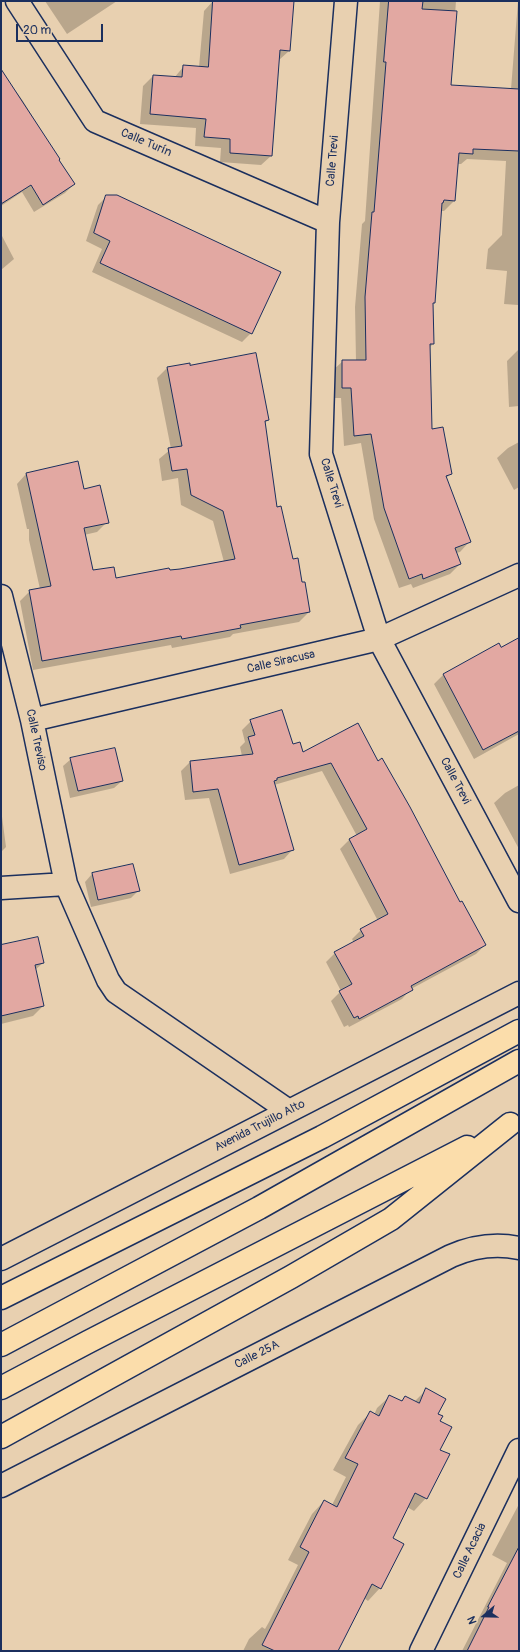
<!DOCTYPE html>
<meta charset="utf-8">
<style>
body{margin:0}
#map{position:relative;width:520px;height:1652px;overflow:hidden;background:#e8d0b0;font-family:Pangolin,sans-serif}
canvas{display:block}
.frame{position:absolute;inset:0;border:2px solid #1b2f5e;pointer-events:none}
.north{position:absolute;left:464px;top:1596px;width:40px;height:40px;-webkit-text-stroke:3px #e8d0b0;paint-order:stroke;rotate:250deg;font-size:11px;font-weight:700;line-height:16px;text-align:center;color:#1b2f5e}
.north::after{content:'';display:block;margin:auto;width:14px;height:18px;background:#1b2f5e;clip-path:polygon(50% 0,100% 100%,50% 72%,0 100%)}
.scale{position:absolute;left:16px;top:24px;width:87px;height:18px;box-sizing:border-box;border:2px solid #1b2f5e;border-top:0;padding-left:5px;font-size:12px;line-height:14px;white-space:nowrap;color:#1b2f5e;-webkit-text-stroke:3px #e8d0b0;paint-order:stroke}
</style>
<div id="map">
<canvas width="520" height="1652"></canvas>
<div class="frame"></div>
<div class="north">N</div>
<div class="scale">20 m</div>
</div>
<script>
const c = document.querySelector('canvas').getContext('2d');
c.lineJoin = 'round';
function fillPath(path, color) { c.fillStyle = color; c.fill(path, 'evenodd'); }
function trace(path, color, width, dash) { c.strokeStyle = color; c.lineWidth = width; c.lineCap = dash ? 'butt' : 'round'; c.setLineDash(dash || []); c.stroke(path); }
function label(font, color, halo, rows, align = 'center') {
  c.font = font + ' Pangolin,sans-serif'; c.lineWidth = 3; c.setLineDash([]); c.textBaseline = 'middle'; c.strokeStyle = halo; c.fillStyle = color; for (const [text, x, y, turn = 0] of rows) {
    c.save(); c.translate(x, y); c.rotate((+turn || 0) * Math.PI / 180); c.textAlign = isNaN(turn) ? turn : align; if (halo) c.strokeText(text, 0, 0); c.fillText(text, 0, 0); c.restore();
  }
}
const shadow = new Path2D(`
 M 45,1 L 117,1 L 67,34 Z
 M 213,1 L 293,1 L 289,51 L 279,60 L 271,156 L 261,165 L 220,162 L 221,148 L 195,146 L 196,128 L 140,124 L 143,86 L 153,76 L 174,78 L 184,66 L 199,67 L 204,11 Z
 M 380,1 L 456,1 L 450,86 L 511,89 L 518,1 L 519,1 L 519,406 L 509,407 L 507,361 L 519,349 L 518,305 L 504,304 L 507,271 L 486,269 L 488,249 L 502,235 L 506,161 L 467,159 L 461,164 L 457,164 L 454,201 L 444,211 L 440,211 L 434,302 L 432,304 L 433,344 L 429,348 L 431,430 L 451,474 L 446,478 L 470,541 L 460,552 L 456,553 L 460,564 L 450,574 L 413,588 L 411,584 L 399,588 L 374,519 L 361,443 L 344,446 L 341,398 L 332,398 L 332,371 L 343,361 L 356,361 L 355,307 L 362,224 L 365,221 Z
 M 1,71 L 23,101 L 74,184 L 65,193 L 34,212 L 22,192 L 1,206 Z
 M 107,196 L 251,333 L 242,342 L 92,272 L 102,249 L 86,241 L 98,205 Z
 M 1,234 L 14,259 L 1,270 Z
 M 189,364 L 189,366 L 268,420 L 264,424 L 277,508 L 309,612 L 299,622 L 233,634 L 230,637 L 172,648 L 171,645 L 33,670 L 20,601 L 30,591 L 40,589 L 29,540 L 29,529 L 27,529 L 17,484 L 26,474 L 84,490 L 107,522 L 97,532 L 84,535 L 92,571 L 115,579 L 224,562 L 213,521 L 181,505 L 178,478 L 162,481 L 159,459 L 171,449 L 157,378 L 167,368 Z
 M 519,442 L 519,487 L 514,490 L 497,458 L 508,448 Z
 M 519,639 L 519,734 L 474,759 L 434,684 L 443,675 Z
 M 251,721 L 292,745 L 302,754 L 378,762 L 485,945 L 476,954 L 411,989 L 402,999 L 349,1027 L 348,1025 L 344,1027 L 331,1001 L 341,991 L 326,962 L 335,953 L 354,943 L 352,939 L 361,930 L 378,921 L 340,849 L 349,840 L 357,836 L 322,771 L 274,785 L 293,849 L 284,859 L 230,874 L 209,798 L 185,800 L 181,771 L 190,762 L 242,756 L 240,747 L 245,742 L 242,730 Z
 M 71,759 L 122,781 L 114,788 L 70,798 L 63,766 Z
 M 519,785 L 519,849 L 494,803 L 505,793 Z
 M 1,809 L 6,847 L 1,852 Z
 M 132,865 L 139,890 L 131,898 L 91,907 L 85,882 L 92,874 Z
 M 1,946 L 43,963 L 35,970 L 43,1006 L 33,1016 L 1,1024 Z
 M 426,1390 L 437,1414 L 439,1450 L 426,1498 L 414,1511 L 407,1507 L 391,1539 L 380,1588 L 368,1601 L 364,1598 L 337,1651 L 243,1651 L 249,1639 L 262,1627 L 265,1629 L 269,1622 L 298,1565 L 288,1560 L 312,1514 L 324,1501 L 332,1505 L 346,1477 L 333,1470 L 358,1425 L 370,1413 L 374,1415 L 377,1408 L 390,1396 L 401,1402 L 405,1397 L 414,1402 Z
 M 519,1504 L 519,1651 L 462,1651 L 507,1563 L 492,1555 Z`);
const building = new Path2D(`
 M 213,1 L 294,1 L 290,51 L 280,50 L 272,156 L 230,153 L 230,139 L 204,137 L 206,119 L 150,114 L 153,75 L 182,77 L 183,65 L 208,67 Z
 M 389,1 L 423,1 L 422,9 L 457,11 L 451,85 L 519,89 L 519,151 L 473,149 L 473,154 L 459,153 L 455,201 L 444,200 L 443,203 L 442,203 L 435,303 L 433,303 L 434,344 L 430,344 L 432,429 L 443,427 L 452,474 L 446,476 L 471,542 L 455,548 L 461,564 L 423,579 L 422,574 L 409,579 L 384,508 L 371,434 L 354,436 L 351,388 L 342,388 L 342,360 L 366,360 L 365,297 L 372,212 L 374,212 L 386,62 L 384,62 Z
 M 1,69 L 60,159 L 59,160 L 75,184 L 43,205 L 31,185 L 1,204 Z
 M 106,195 L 117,195 L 281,272 L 252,334 L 100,263 L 110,241 L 94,233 Z
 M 256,353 L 269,420 L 265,421 L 277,507 L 281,506 L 293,559 L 298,558 L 302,582 L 305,582 L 310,612 L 240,625 L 241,628 L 182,639 L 181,636 L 42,661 L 29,590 L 51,586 L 26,473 L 78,461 L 84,489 L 100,485 L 109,523 L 84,528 L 93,570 L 114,567 L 116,578 L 169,568 L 170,570 L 180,569 L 235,559 L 223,511 L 191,495 L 187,469 L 172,471 L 168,448 L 182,446 L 167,367 L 190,363 L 190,365 Z
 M 519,638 L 519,731 L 483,750 L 443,674 L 499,643 L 501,647 Z
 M 282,710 L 293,744 L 300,742 L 303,752 L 358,723 L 378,761 L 382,758 L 410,807 L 460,902 L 462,901 L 486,945 L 411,986 L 413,990 L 359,1019 L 358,1016 L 354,1018 L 339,991 L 352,984 L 334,952 L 364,936 L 360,929 L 388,914 L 349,839 L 367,829 L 331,763 L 277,778 L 277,780 L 274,781 L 294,850 L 239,865 L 218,789 L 193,792 L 190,761 L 253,754 L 248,737 L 255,735 L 250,720 Z
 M 115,748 L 123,781 L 78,791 L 70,758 Z
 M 133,864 L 140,891 L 98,900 L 92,873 Z
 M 38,937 L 44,963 L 35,965 L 44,1006 L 1,1016 L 1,945 Z
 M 426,1388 L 446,1399 L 438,1414 L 443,1416 L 440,1421 L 452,1427 L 440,1450 L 450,1454 L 427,1499 L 415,1493 L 393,1538 L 404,1544 L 381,1589 L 372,1584 L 338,1651 L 275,1651 L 262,1645 L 309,1552 L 300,1547 L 324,1500 L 337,1507 L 358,1464 L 345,1458 L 370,1411 L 379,1416 L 389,1395 L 402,1401 L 405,1396 L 419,1403 Z
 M 519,1547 L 519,1651 L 467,1651 L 489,1607 L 488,1607 Z`);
const street = new Path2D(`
 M 17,1 L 95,121 L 328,222
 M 346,1 L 328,222 L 321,454 L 379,639 L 519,901
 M 1,596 L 32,720 L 66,884 L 108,980 L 116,992 L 289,1111
 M 32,720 L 379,639 L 519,575
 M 1,888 L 66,884
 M 1,1259 L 519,993
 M 1,1486 L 451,1256 C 474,1246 495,1243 519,1248
 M 421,1651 L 519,1450`);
const highway = new Path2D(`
 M 1,1298 L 322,1137 L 519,1031
 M 1,1345 L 259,1208 L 519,1061
 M 1,1388 L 88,1342 L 467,1147
 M 1,1437 L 291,1277 L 391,1219 L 510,1124`);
const streetNames = [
 ["Calle Turín",146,143,23],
 ["Calle Trevi",333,161,-85],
 ["Calle Trevi",331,483,73],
 ["Calle Siracusa",281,662,-13],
 ["Calle Treviso",36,740,78],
 ["Calle Trevi",455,781,62],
 ["Avenida Trujillo Alto",260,1126,-27],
 ["Calle 25A",257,1355,-27],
 ["Calle Acacia",470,1551,-64]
];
fillPath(shadow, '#0003');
fillPath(building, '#e2a8a2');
trace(building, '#1b2f5e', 1);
trace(street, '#1b2f5e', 25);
trace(highway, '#1b2f5e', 25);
trace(street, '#e8d0b0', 22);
trace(highway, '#fbddab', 22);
label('12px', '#1b2f5e', '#e8d0b0', streetNames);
</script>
